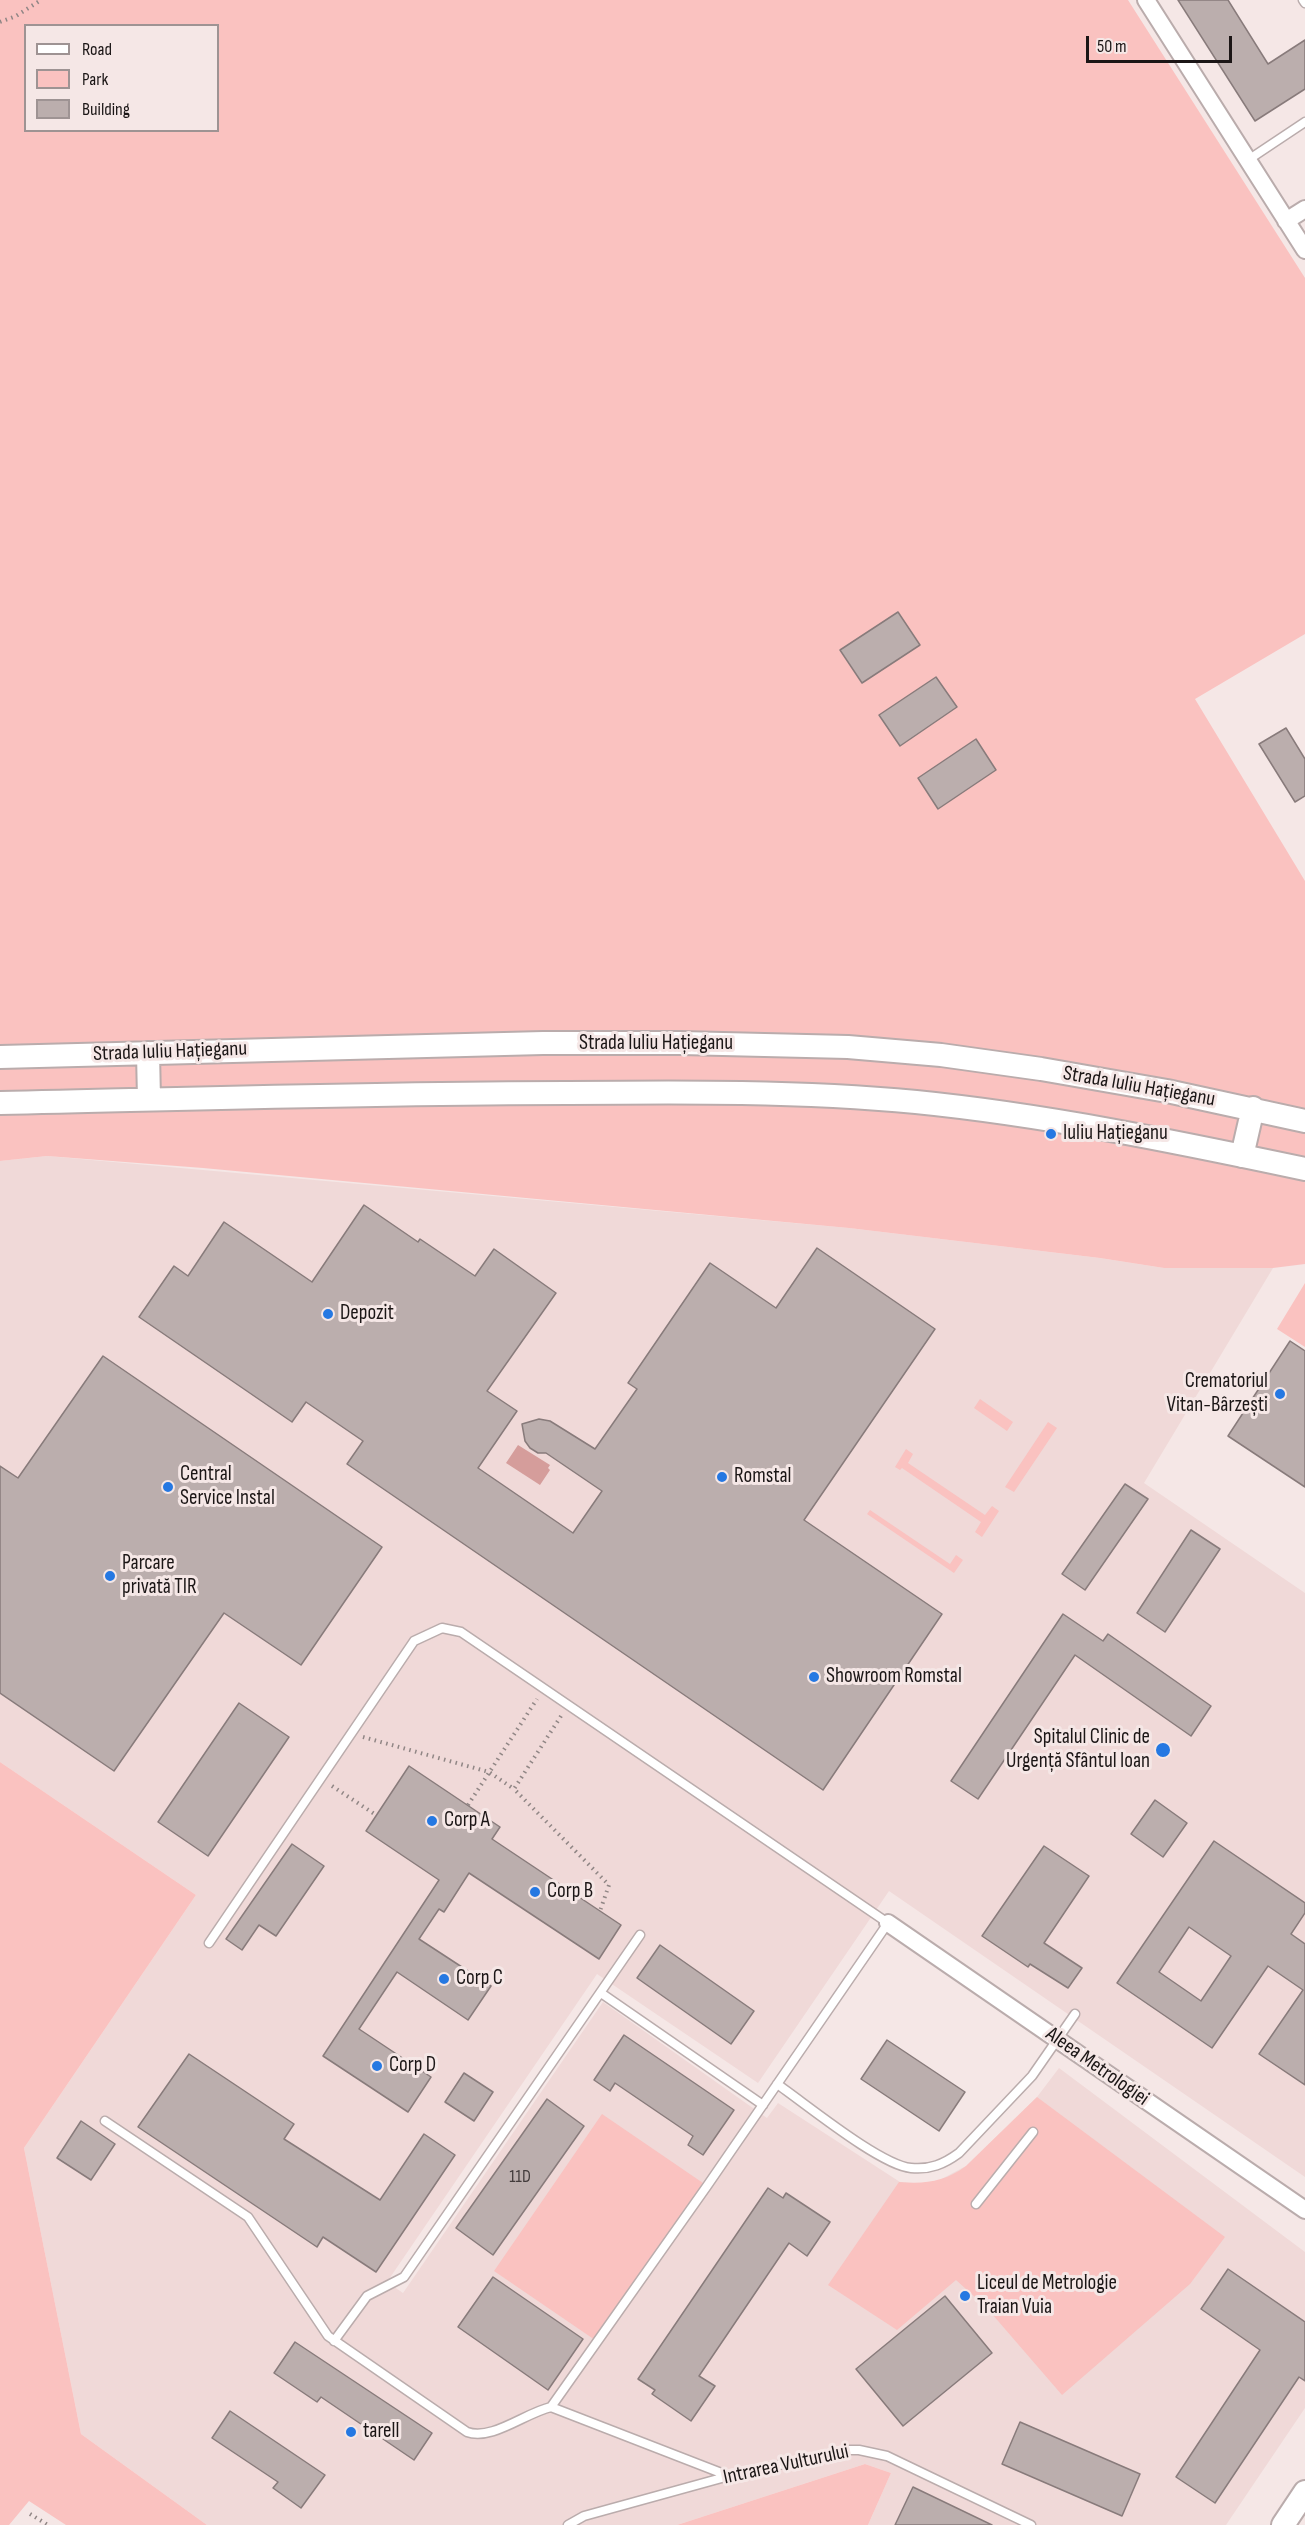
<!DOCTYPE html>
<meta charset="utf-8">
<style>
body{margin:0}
#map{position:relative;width:1305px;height:2525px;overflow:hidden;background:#f5e7e6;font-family:"Sofia Sans Condensed",sans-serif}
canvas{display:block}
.legend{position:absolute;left:24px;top:24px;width:195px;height:108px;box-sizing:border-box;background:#f5e7e6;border:2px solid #9e9393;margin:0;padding:8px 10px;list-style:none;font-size:18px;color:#1b1616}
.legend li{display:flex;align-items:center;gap:12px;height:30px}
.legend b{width:30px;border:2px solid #9e9393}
.scale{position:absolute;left:1086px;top:36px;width:146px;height:27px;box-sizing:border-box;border:3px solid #1b1616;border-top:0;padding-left:8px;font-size:18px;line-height:21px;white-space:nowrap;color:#1b1616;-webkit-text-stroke:4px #f5e7e6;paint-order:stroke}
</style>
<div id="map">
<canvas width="1305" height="2525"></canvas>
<ul class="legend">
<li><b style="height:8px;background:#fff"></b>Road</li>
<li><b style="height:16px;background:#fac2c0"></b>Park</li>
<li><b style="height:16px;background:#bbaead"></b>Building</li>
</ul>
<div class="scale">50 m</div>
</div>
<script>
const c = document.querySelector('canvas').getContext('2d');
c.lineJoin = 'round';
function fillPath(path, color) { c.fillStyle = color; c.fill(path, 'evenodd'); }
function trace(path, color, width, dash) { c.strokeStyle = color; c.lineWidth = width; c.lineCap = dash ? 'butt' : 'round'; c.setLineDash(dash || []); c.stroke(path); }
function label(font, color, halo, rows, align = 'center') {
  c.font = font + ' "Sofia Sans Condensed",sans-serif'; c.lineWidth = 6; c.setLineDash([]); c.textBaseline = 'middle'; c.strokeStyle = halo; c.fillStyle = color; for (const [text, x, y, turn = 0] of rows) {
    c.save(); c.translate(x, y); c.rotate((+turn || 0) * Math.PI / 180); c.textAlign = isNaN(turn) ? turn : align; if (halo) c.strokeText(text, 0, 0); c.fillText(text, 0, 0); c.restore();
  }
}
const built = new Path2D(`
 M 47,1156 L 849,1228 L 1100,1258 L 1164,1268 L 1273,1268 L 1144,1483 L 1305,1593 L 1305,2177 L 889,1891 L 758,2083 L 597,1974 L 387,2282 L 403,2293 L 603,2002 L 767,2118 L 778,2103 L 900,2182 L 923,2184 L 936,2182 L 966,2166 L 1037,2097 L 1059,2068 L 1305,2252 L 1305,2408 L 1226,2525 L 868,2525 L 891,2473 L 865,2464 L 677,2525 L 207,2525 L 81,2434 L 24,2148 L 196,1895 L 0,1762 L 0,1161 Z`);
const green = new Path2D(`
 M 0,0 L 1128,0 L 1305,278 L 1305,634 L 1195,699 L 1305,881 L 1305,1264 L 1273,1268 L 1164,1268 L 1100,1258 L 849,1228 L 203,1168 L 47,1156 L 0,1161 ZM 26,26 L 218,26 L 218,130 L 26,130 Z
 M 1305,1283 L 1305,1347 L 1277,1329 Z
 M 980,1399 L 1013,1422 L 1007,1431 L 974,1408 Z
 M 1048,1422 L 1057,1428 L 1014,1492 L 1005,1487 Z
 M 906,1449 L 913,1454 L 908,1463 L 985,1515 L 992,1506 L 999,1511 L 982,1537 L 975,1532 L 981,1522 L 902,1468 L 900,1470 L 895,1467 Z
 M 870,1510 L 950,1564 L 956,1555 L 963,1560 L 954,1573 L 867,1514 Z
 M 0,1762 L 196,1895 L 24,2148 L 81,2434 L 207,2525 L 66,2525 L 29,2501 L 9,2525 L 0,2525 Z
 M 1037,2097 L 1225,2237 L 1190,2284 L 1062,2395 L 986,2307 L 956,2280 L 897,2330 L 828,2285 L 899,2182 C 926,2184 944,2182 966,2166 Z
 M 602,2114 L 703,2183 L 595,2340 L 494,2271 Z
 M 865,2464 L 891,2473 L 868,2525 L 677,2525 Z`);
const water = new Path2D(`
 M 518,1445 L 550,1465 L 548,1468 L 550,1470 L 540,1485 L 506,1463 Z`);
const building = new Path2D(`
 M 1178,0 L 1228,0 L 1268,64 L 1305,40 L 1305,89 L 1255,121 Z
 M 898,612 L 920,645 L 862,683 L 840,650 Z
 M 936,677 L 957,707 L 900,746 L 879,715 Z
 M 1286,728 L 1305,759 L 1305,796 L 1295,802 L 1259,744 Z
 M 976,739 L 996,770 L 938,809 L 918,778 Z
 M 364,1205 L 418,1242 L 420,1239 L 475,1276 L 494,1249 L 556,1293 L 487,1391 L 517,1411 L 478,1468 L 573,1533 L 602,1491 L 546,1453 L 538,1453 L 530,1448 L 525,1441 L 522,1424 L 539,1419 L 550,1421 L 595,1449 L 637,1389 L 628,1383 L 710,1263 L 776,1308 L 817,1248 L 935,1329 L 804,1520 L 942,1614 L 823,1790 L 347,1464 L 363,1441 L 306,1402 L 292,1422 L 139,1317 L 174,1266 L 188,1276 L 224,1222 L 312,1282 Z
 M 1290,1341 L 1305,1351 L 1305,1487 L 1228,1436 Z
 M 103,1356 L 382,1547 L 301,1665 L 224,1613 L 114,1771 L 0,1693 L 0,1466 L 18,1478 Z
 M 1125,1484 L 1148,1499 L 1085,1590 L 1062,1574 Z
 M 1191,1530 L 1220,1549 L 1165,1632 L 1137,1613 Z
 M 1063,1614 L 1103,1641 L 1108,1634 L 1211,1706 L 1191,1736 L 1075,1655 L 978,1799 L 951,1781 Z
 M 239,1703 L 289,1737 L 208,1856 L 158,1822 Z
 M 409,1766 L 500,1827 L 492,1839 L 621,1925 L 599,1959 L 469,1873 L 444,1912 L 439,1909 L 419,1939 L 491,1986 L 468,2020 L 397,1972 L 359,2029 L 431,2077 L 408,2112 L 323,2056 L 439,1880 L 366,1831 Z
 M 1155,1800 L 1187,1823 L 1163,1857 L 1131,1834 Z
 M 1214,1841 L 1305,1903 L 1305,1913 L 1291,1934 L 1305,1944 L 1305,2085 L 1259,2054 L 1303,1990 L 1268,1966 L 1212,2048 L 1117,1983 ZM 1189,1927 L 1231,1956 L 1201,2001 L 1159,1972 Z
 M 292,1844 L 324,1866 L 276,1936 L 259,1925 L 242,1950 L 226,1939 Z
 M 1044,1846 L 1089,1876 L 1044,1943 L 1082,1968 L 1068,1988 L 1030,1964 L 1028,1967 L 982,1936 Z
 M 660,1945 L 754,2011 L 731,2044 L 637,1978 Z
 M 624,2035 L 734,2110 L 703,2155 L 688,2145 L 693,2136 L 615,2083 L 610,2091 L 594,2080 Z
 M 887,2040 L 965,2092 L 939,2131 L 861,2079 Z
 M 189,2054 L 294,2124 L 284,2139 L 380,2200 L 424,2134 L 455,2155 L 376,2272 L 323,2237 L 317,2247 L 138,2127 Z
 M 464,2073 L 493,2092 L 474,2121 L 445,2102 Z
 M 547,2099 L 584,2126 L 493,2255 L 456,2228 Z
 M 81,2121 L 115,2144 L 91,2180 L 57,2158 Z
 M 768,2188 L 783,2198 L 786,2193 L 830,2222 L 807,2256 L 789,2243 L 699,2376 L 715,2386 L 691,2421 L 652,2394 L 655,2390 L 638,2379 Z
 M 1228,2269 L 1305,2322 L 1305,2381 L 1299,2377 L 1215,2503 L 1176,2477 L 1260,2350 L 1201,2309 Z
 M 493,2277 L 583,2339 L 548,2390 L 458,2327 Z
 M 945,2296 L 992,2353 L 903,2426 L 856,2369 Z
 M 295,2342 L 432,2433 L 414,2460 L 321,2397 L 317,2402 L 274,2373 Z
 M 230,2411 L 325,2475 L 301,2508 L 273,2488 L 278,2482 L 212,2438 Z
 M 1020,2422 L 1140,2474 L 1122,2516 L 1002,2464 Z
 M 913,2487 L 992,2525 L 895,2525 Z`);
const path = new Path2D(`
 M 0,22 L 16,16 L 41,0
 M 561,1716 L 514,1789 L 609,1885 L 600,1911
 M 363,1737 L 489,1772 L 514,1789
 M 332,1786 L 376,1815
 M 468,1805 L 537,1699
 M 30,2514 L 48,2525`);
const lane = new Path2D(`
 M 1303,0 L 1305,3
 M 1248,160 L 1305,122
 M 209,1943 L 414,1641 L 442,1628 L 461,1632 L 888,1923 L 707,2186 L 551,2407
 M 601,1993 L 763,2105
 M 777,2084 C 806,2104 880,2165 911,2168 C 930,2170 944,2164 959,2153 L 1032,2076 L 1075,2014
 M 105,2121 L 248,2217 L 328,2336 L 467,2432 C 492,2441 525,2413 551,2407 L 729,2476
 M 976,2204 L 1033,2132
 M 334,2341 L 367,2296 L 404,2277 L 640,1935
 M 568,2525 L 584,2516 L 729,2476 L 847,2450 L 859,2450 L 887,2456 L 1031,2525`);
const street = new Path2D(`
 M 1146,0 L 1305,250
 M 1286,221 L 1305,209
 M 888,1923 L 1305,2210`);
const secondary = new Path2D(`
 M 148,1053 L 149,1099
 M 0,1057 L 543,1043 L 681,1043 L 848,1047 L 941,1055 L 1041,1069 L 1167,1091 L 1305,1121
 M 0,1103 C 189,1099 378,1093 567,1093 C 683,1092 800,1091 916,1102 C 1046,1115 1177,1142 1305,1169
 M 1242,1156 L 1253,1108
 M 1283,2525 L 1305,2492`);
const markers = [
 [1051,1134,6,"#2578e2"],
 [328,1314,6,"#2578e2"],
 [1280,1394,6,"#2578e2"],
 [722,1477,6,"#2578e2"],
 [168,1487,6,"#2578e2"],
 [110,1576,6,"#2578e2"],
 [814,1677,6,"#2578e2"],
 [1163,1750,8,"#2578e2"],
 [432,1821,6,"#2578e2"],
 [535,1892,6,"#2578e2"],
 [444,1979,6,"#2578e2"],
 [377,2066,6,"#2578e2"],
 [965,2296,6,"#2578e2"],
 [351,2432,6,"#2578e2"]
];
const numberNames = [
 ["11D",520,2177]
];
const streetNames = [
 ["Strada Iuliu Hațieganu",656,1044],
 ["Strada Iuliu Hațieganu",170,1052,-2],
 ["Strada Iuliu Hațieganu",1139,1087,10],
 ["Aleea Metrologiei",1097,2067,35],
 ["Intrarea Vulturului",786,2465,-12]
];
const poiNames = [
 ["Iuliu Hațieganu",1063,1134],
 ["Depozit",340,1314],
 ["Crematoriul",1268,1382,"right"],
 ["Vitan-Bârzești",1268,1406,"right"],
 ["Central",180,1475],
 ["Service Instal",180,1499],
 ["Romstal",734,1477],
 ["Parcare",122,1564],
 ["privată TIR",122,1588],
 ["Showroom Romstal",826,1677],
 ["Spitalul Clinic de",1150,1738,"right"],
 ["Urgență Sfântul Ioan",1150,1762,"right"],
 ["Corp A",444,1821],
 ["Corp B",547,1892],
 ["Corp C",456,1979],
 ["Corp D",389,2066],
 ["Liceul de Metrologie",977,2284],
 ["Traian Vuia",977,2308],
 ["tarell",363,2432]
];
fillPath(built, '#f0d9d8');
fillPath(green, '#fac2c0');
fillPath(water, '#d59d9b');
fillPath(building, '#bbaead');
trace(building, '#887b7b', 1.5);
trace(lane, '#baacac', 11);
trace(street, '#baacac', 20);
trace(secondary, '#baacac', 26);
trace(path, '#908685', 4, [1.5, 4.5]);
trace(lane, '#fff', 8);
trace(street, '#fff', 16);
trace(secondary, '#fff', 22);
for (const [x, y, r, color] of markers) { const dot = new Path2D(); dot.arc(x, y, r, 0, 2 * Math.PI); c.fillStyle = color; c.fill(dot); trace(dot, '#f5e7e6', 2); }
label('18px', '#433c3c', null, numberNames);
label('21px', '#1b1616', '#f5e7e6', streetNames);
label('21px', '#1b1616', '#f5e7e6', poiNames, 'left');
</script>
